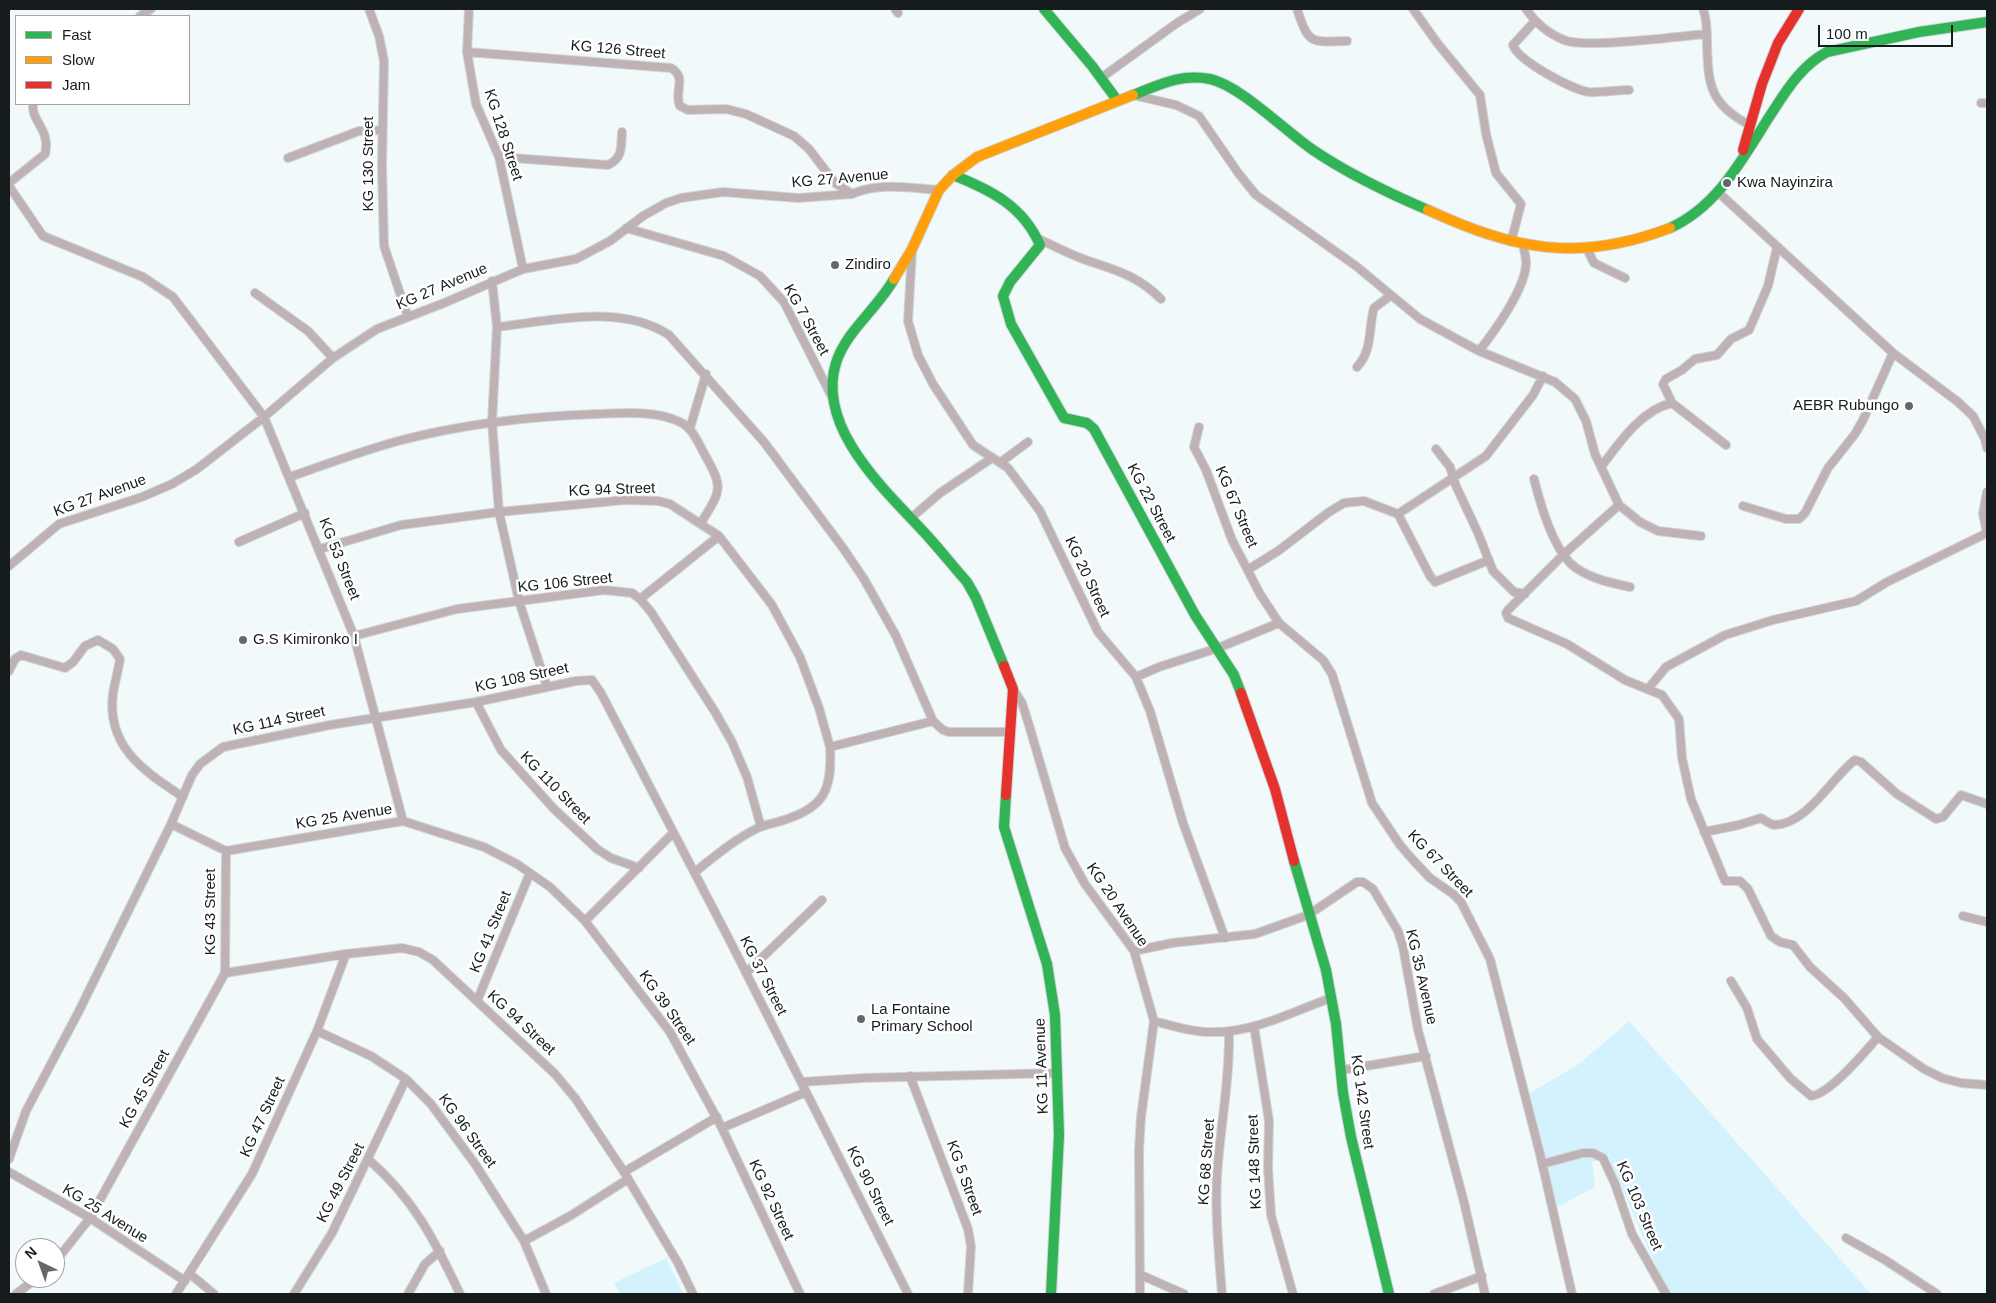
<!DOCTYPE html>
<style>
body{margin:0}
#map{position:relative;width:1996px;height:1303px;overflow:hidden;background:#f2f9fb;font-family:Arial,sans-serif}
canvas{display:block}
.frame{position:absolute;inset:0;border:10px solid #161c1e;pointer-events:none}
.legend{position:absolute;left:15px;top:15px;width:175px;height:90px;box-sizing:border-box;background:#fff;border:1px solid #a2a4a5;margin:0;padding:6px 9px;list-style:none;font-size:15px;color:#161c1e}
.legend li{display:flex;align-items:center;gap:10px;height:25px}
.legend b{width:25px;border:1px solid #a2a4a5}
.north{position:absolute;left:15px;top:1238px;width:50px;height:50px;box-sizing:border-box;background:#fff;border:1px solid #a2a4a5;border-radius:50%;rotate:318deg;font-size:14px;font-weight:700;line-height:20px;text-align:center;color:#161c1e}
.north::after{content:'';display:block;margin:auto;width:18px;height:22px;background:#63696b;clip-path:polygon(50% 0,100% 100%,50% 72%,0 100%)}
.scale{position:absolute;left:1818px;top:25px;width:135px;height:22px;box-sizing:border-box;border:2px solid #161c1e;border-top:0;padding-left:6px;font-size:15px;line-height:18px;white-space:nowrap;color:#161c1e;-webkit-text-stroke:4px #fff;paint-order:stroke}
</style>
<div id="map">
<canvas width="1996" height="1303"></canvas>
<div class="frame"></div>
<ul class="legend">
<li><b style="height:6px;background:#30b455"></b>Fast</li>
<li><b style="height:6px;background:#ff9f0a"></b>Slow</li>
<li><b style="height:6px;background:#e5322d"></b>Jam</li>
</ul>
<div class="north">N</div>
<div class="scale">100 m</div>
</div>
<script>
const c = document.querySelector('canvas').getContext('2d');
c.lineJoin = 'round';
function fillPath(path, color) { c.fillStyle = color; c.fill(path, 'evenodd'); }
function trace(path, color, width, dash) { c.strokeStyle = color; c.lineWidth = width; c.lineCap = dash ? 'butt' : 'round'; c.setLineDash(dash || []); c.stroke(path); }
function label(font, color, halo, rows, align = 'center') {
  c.font = font + ' Arial,sans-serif'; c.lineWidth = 5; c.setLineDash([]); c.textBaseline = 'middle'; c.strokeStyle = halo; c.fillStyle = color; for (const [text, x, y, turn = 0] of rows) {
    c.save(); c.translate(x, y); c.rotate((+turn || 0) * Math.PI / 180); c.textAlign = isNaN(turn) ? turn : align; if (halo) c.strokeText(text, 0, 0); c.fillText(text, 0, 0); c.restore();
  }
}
const green = new Path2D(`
 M 1629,1021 L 1871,1294 L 1668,1294 L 1608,1156 L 1592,1162 L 1595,1187 L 1556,1208 L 1530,1093 L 1579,1064 Z
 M 666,1258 L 683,1294 L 620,1294 L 614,1283 Z`);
const street = new Path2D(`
 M 369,9 L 379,36 L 384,61 L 382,166 L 384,246 L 408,317
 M 469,9 L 467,52 L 476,104 L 499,157 L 523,269
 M 895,9 L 898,13
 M 1297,9 C 1309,45 1310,42 1347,41
 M 1413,9 L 1438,44 L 1480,95 L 1486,134 L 1496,173 L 1521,204 L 1511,242
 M 1526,9 C 1535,22 1549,34 1564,40 C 1584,49 1680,36 1707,34
 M 1703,9 C 1707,19 1707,32 1707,43 C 1708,85 1710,105 1750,125
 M 140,16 L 151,9
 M 1535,21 L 1513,45 C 1518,61 1573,90 1589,92 C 1602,93 1616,90 1629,90
 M 467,52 L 671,68 C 688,78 673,92 680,106 L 688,110 L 726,109 L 746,114 L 794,136 L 809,149 L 835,183 L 852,194
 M 1101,78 L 1177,23 L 1200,9
 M 1133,95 L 1176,105 L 1199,116 L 1239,174 L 1256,195 L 1356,266 L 1420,319 L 1479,351 L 1555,382 L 1575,399 L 1586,421 L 1595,454 L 1619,505 L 1640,522 L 1658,531 L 1701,536
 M 1981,103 L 1987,103
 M 499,157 L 608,165 C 623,158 621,147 622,132
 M 288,158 L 359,131 L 382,130
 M 9,183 L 45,154 C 51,129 31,122 33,104
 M 9,186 L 43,236 L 143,277 L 173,297 L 264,417 L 354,636 L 403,821
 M 1719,193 L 1893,353 L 1958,402 L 1973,416 L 1985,439 L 1987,448
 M 626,228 L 724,256 L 760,276 L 784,302 L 833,399
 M 1037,238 C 1052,245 1067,253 1083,259 C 1114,270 1136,274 1161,299
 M 1586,247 L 1594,263 L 1625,278
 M 912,251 L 908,321 L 918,355 L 933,384 L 973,445 L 1008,468 L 1040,511 L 1098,632 L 1136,677 L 1150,711 L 1183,823 L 1225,938
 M 492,281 L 497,327 L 492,422 L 499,512 L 519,601 L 547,687
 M 255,293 L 308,331 L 333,358
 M 497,327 C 551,321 620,303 669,335 L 764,442 L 843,548 L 864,579 L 896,636 L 933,721
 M 1479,351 C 1494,332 1526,288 1526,263 C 1526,257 1524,250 1523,244
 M 1357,367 C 1373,350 1368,329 1374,308 L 1390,296
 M 1672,403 L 1663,384 L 1666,379 L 1682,370 L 1695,359 L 1717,355 L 1731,339 L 1749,330 L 1768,286 L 1777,247
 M 1199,427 L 1194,447 L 1206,470 L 1232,540 L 1260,594 L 1279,623 L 1323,660 L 1332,674 L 1372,803 L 1400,845 L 1413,860 L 1430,878 L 1453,894 L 1461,902 L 1490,959 L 1540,1154 L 1572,1294
 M 690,428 L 706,374
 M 1436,449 L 1450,467 L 1456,486 L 1478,533 L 1493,571 L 1514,592 L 1525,594
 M 1001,462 L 1028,442
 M 1601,467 C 1619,443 1641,410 1672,403 L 1726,445
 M 290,477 C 326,464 362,451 398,441 C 463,424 531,416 597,414 C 624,413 656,410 680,422 C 693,428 698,443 705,455 C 724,489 721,490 701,523
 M 1534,479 C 1540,503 1554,553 1576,568 C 1592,579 1611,583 1630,587
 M 1987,492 L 1983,514 L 1987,533
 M 1619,505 L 1563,555 L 1508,610 L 1506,613 L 1508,618 L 1567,644 L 1625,680 L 1662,695 L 1679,719 L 1682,758 L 1691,799 L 1725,881 L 1740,881 L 1748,889 L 1771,936 L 1780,942 L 1793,945 L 1810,967 L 1844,998 L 1878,1037 L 1924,1069 L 1942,1078 L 1961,1083 L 1987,1085
 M 1743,506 L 1786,519 L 1799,519 L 1805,513 L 1828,468 L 1855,434 L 1863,420 L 1893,353
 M 911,518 L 940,493 L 992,458
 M 239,542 L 305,513
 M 320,549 L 401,525 L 499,512 L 625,500 L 658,501 L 670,504 L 719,536 L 772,605 L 800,657 L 819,708 L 830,747
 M 1489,560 L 1435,582 L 1430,576 L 1398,514 L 1486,456 L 1533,395 L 1543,376
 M 9,566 L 59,524 L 142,497 L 172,484 L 197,469 L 264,417 L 333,358 L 377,329 L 444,303 L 523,269 L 576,259 L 610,241 L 643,216 L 666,203 L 681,198 L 723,192 L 798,198 L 852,194 C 879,182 911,188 939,190
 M 1249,569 L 1278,551 L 1329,512 L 1344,503 L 1364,501 L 1398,514
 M 640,599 L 719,536
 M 354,636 L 457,609 L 604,590 L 632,593 L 640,599 L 651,612 L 715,712 L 732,742 L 747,777 L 761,827
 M 9,671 L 15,659 L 21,655 L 65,668 L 73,662 L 85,646 L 98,640 L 113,649 L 120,659 C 118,671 115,682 113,693 C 106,747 144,771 183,797
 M 1136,677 L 1159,667 L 1218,648 L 1279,623
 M 1013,689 L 1022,703 L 1029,725 L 1065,848 L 1085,884 L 1134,951 L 1154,1021 L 1141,1117 L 1139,1150 L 1140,1294
 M 1648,689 L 1666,667 L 1725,635 L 1773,620 L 1856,601 L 1887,582 L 1987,533
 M 476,702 L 501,750 L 554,809 L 597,849 L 611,858 L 639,868
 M 171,824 L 192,775 L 200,764 L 223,747 L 330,725 L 476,702 L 576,681 L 592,680 L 601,693 L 730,941 L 908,1294
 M 1704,832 L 1739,825 L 1761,818 C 1765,820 1769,824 1774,825 C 1807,825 1833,776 1855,760 L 1861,762 L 1897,794 L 1936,819 L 1943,817 L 1961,795 L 1987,804
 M 695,872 C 715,856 735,839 758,828 C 766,824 776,823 784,820 C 826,807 832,788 830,747 L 933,721 L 943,730 L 949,732 L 1010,732
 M 1963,916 L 1987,922
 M 585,921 L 673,833
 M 1134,951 L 1172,943 L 1255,934 L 1308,915 L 1357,882 L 1363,882 L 1373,889 L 1398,931 L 1403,947 L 1418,1030 L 1464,1202 L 1485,1294
 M 225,973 L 346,954 L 402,948 L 419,952 L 433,960 L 555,1074 L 575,1098 L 624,1172 L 678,1263 L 693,1294
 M 746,973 L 822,900
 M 1731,981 L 1747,1008 L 1757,1039 L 1790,1078 L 1811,1096 C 1829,1095 1866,1051 1878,1037
 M 477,1001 L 530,873
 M 1154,1021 C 1173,1026 1195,1033 1215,1032 C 1255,1032 1294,1011 1331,998
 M 1254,1026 L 1269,1121 L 1268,1168 L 1271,1215 L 1293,1294
 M 317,1031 L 371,1056 L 406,1079 L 431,1104 L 475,1164 L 524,1241 L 546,1294
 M 1342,1070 L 1426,1056
 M 910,1076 L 968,1229 L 971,1246 L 968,1294
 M 802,1082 L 863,1078 L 1057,1073
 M 722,1128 L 806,1092
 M 9,1159 L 26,1111 L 79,1011 L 171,824 L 226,851 L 403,821 L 484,847 L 517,864 L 550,887 L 585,921 L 670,1032 L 722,1128 L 800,1294
 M 369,1160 C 414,1199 435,1241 460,1294
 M 1542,1164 L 1583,1153 L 1593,1153 L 1603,1158 L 1615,1184 L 1632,1234 L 1666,1294
 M 9,1172 L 90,1218 L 185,1281
 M 624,1172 L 717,1117
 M 1846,1238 L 1885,1260 L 1937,1294
 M 524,1241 L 570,1216 L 628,1179
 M 55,1262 L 90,1218 L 225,973 L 226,851
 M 190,1274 L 214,1294
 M 1141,1275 L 1184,1294
 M 16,1294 L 37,1278
 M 176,1294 L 252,1174 L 317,1031 L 346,954
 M 294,1294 L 332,1233 L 406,1079
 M 408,1294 L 425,1264 L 440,1251
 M 1222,1294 C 1219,1255 1215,1215 1217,1176 C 1220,1128 1230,1080 1229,1031
 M 1434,1294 L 1482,1276`);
const fast = new Path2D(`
 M 1044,9 L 1092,66 L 1117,100
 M 1133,95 C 1159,85 1181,73 1210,79 C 1241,86 1285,131 1313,150 C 1350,175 1388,193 1428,210
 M 953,175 C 991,190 1023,206 1040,245 L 1010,282 L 1003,296 L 1011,324 L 1064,418 L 1087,423 L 1094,429 L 1195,615 L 1234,675 L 1241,693
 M 1670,228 C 1721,205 1745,153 1775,108 C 1789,86 1804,64 1827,52 L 1919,32 L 1987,22
 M 894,279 C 878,308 846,331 836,363 C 816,427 884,489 922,530 C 938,547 952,565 967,582 L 976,598 L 1004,666
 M 1006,795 L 1004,827 L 1047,964 L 1055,1015 L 1059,1135 L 1051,1294
 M 1294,861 L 1326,970 L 1336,1024 L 1343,1093 L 1351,1137 L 1389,1294`);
const slow = new Path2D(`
 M 1428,210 C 1515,250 1578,263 1670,228
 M 894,279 L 912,249 L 939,190 L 953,175 L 977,157 L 1133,95`);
const jam = new Path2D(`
 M 1743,150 L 1762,84 L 1778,43 L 1799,9
 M 1004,666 L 1013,689 L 1006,795
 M 1241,693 L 1275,789 L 1294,861`);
const markers = [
 [1727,183,5,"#63696b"],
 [835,265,5,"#63696b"],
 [1909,406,5,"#63696b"],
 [243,640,5,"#63696b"],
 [861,1019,5,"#63696b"]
];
const streetNames = [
 ["KG 126 Street",618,50,5],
 ["KG 128 Street",503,135,72],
 ["KG 130 Street",369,164,-90],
 ["KG 27 Avenue",840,179,-5],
 ["KG 27 Avenue",442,287,-23],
 ["KG 7 Street",806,320,61],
 ["KG 94 Street",612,490,-2],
 ["KG 27 Avenue",100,496,-20],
 ["KG 22 Street",1151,503,62],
 ["KG 67 Street",1236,507,67],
 ["KG 53 Street",339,559,68],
 ["KG 20 Street",1087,577,65],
 ["KG 106 Street",565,583,-6],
 ["KG 108 Street",522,678,-12],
 ["KG 114 Street",279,721,-12],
 ["KG 110 Street",555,788,46],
 ["KG 25 Avenue",344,817,-9],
 ["KG 67 Street",1440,864,46],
 ["KG 20 Avenue",1117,905,56],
 ["KG 43 Street",211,912,-90],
 ["KG 41 Street",491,932,-68],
 ["KG 37 Street",763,976,63],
 ["KG 35 Avenue",1421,977,77],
 ["KG 39 Street",667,1008,55],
 ["KG 94 Street",521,1023,43],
 ["KG 11 Avenue",1042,1066,-92],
 ["KG 45 Street",145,1089,-61],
 ["KG 142 Street",1362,1102,82],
 ["KG 47 Street",263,1117,-65],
 ["KG 96 Street",467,1131,54],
 ["KG 68 Street",1207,1162,-86],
 ["KG 148 Street",1255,1162,-92],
 ["KG 5 Street",964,1178,70],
 ["KG 49 Street",341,1183,-63],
 ["KG 90 Street",870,1186,63],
 ["KG 92 Street",771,1200,65],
 ["KG 103 Street",1639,1206,67],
 ["KG 25 Avenue",105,1214,32]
];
const poiNames = [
 ["Kwa Nayinzira",1737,183],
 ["Zindiro",845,265],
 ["AEBR Rubungo",1899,406,"right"],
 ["G.S Kimironko I",253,640],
 ["La Fontaine",871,1010],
 ["Primary School",871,1027]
];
fillPath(green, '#d3f2fd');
trace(street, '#d0d5d7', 10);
trace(fast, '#d0d5d7', 12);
trace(slow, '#d0d5d7', 12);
trace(jam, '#d0d5d7', 12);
trace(street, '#beb2b4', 8);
trace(fast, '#30b455', 10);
trace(slow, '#ff9f0a', 10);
trace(jam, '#e5322d', 10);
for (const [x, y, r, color] of markers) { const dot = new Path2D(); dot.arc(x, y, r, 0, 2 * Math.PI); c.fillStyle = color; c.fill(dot); trace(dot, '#fff', 2); }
label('15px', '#161c1e', '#fff', streetNames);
label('15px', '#161c1e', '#fff', poiNames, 'left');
</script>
